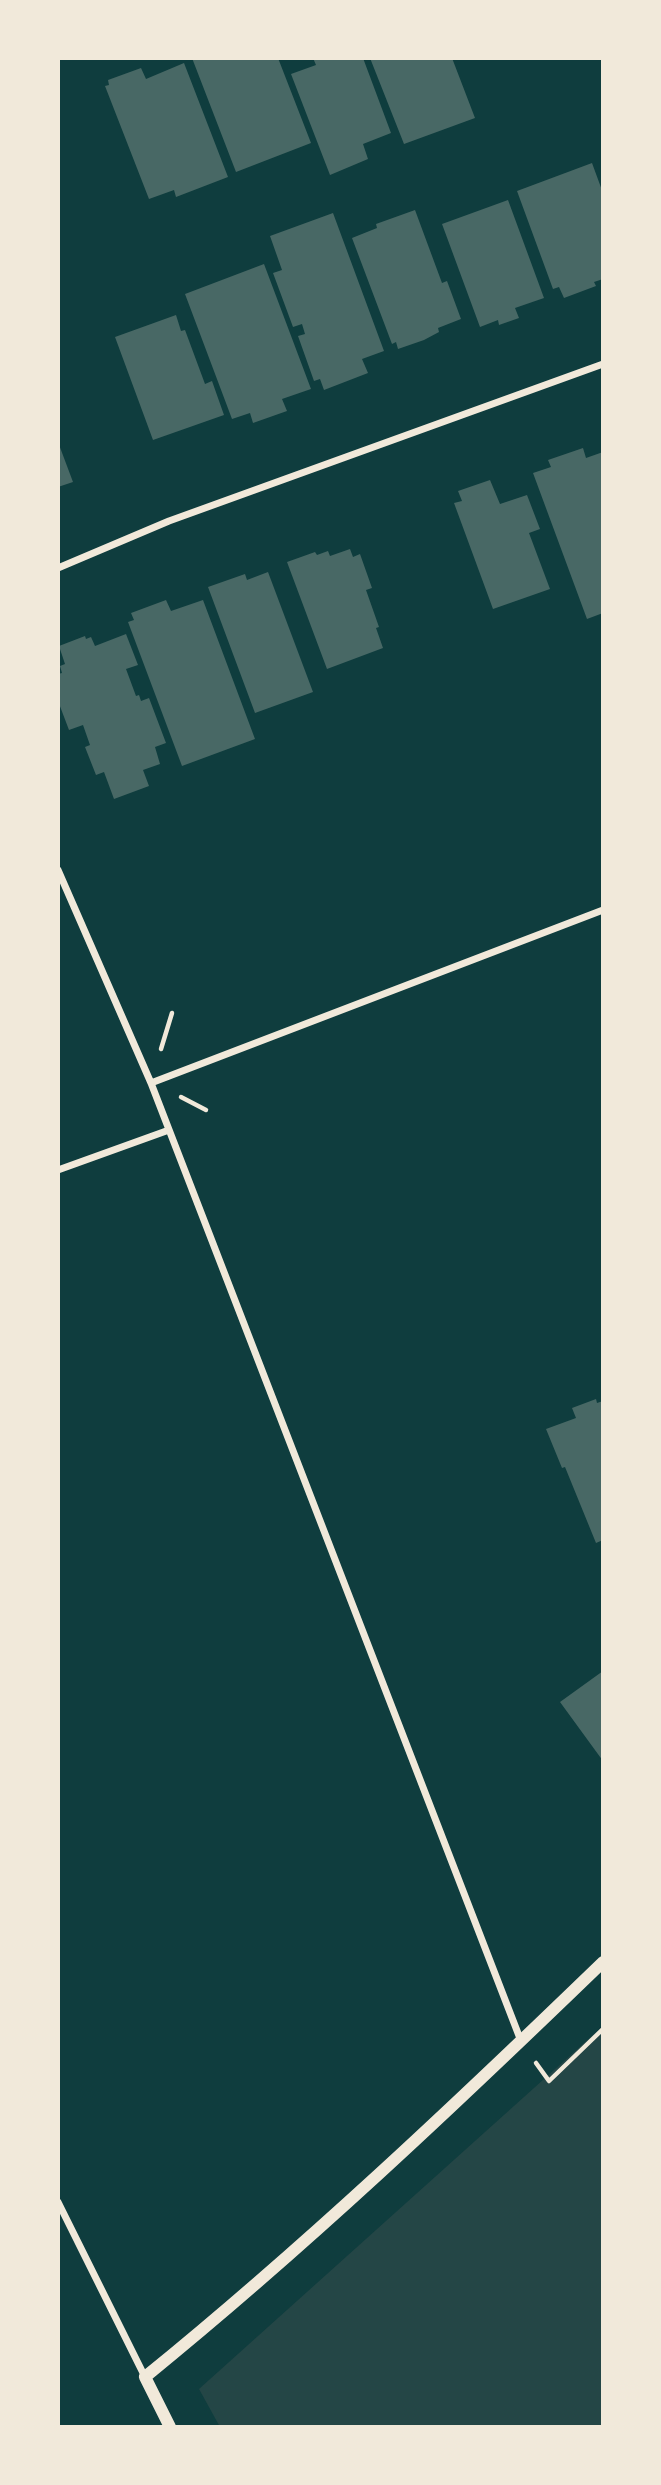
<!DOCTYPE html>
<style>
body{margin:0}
#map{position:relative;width:661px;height:2485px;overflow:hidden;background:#0f3d3e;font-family:Barlow,sans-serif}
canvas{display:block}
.frame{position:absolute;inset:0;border:60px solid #f1e9da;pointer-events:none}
</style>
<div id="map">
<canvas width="661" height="2485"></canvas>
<div class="frame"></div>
</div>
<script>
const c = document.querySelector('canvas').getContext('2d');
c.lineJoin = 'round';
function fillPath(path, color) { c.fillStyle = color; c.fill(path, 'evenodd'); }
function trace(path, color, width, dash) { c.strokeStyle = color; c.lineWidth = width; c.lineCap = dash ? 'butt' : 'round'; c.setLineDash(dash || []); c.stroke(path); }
const green = new Path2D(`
 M 603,2026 L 603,2427 L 220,2427 L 199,2389 Z`);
const building = new Path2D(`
 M 192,58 L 278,58 L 311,143 L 236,172 Z
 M 313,58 L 363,58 L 391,133 L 363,144 L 368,159 L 330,175 L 291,74 L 316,65 Z
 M 370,58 L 452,58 L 475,118 L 404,144 Z
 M 184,63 L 228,177 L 176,197 L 174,190 L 149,199 L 105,86 L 109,85 L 108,80 L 141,68 L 146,79 Z
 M 592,163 L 603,193 L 603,279 L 594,282 L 596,286 L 564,298 L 559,287 L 553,289 L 517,191 Z
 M 508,200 L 544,298 L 515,308 L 519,318 L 499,325 L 498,320 L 480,327 L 442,224 Z
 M 415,210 L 442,283 L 447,281 L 461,319 L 438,328 L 439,332 L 424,340 L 398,349 L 396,342 L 392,344 L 352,238 L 377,228 L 376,224 Z
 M 333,213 L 384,351 L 362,359 L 368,373 L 324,390 L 320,379 L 314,381 L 298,336 L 305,334 L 302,324 L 293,327 L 273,273 L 282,270 L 270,236 Z
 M 264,264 L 311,389 L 282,399 L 287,411 L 253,423 L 250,413 L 232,419 L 185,294 Z
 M 176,315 L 181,331 L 185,330 L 205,384 L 212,381 L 224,415 L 153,440 L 115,337 Z
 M 58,442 L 73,482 L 58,487 Z
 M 583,448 L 586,458 L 603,452 L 603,613 L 587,619 L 533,473 L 551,467 L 548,460 Z
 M 490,480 L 500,504 L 527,495 L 540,529 L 529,533 L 550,589 L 493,609 L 454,503 L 462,501 L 458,491 Z
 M 350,549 L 353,557 L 360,554 L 372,588 L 366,590 L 379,627 L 376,628 L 383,648 L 327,669 L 287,562 L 315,552 L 317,555 L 328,551 L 330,556 Z
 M 268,572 L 313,692 L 255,713 L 208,587 L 245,574 L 247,580 Z
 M 166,600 L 171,611 L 203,600 L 255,739 L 182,766 L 128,622 L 134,620 L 131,613 Z
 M 126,634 L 138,665 L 126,669 L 136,696 L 139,695 L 141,701 L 149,698 L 166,743 L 155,747 L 160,764 L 143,770 L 149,786 L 114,799 L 104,772 L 96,775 L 85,747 L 90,745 L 83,725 L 69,730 L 58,701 L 58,674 L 62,673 L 60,666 L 65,664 L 59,646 L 85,636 L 86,639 L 91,637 L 95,646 Z
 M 596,1399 L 597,1403 L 603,1401 L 603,1540 L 596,1543 L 565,1467 L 562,1468 L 546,1429 L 576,1418 L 572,1408 Z
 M 603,1671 L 603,1761 L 560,1702 Z`);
const path = new Path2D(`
 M 161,1049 L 172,1013
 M 181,1097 L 206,1110
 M 536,2063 L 549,2081 L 603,2029`);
const minor = new Path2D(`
 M 58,568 L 169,521 L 603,364
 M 58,870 L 151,1083 L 521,2041
 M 151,1083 L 603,910
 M 58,1170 L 169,1130
 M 58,2202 L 145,2377`);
const tertiary = new Path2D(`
 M 170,2427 L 145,2377 C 305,2247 455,2105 603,1962`);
fillPath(green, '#244646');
fillPath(building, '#486865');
trace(path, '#f1e9da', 4.5);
trace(minor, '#f1e9da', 7);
trace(tertiary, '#f1e9da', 12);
</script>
